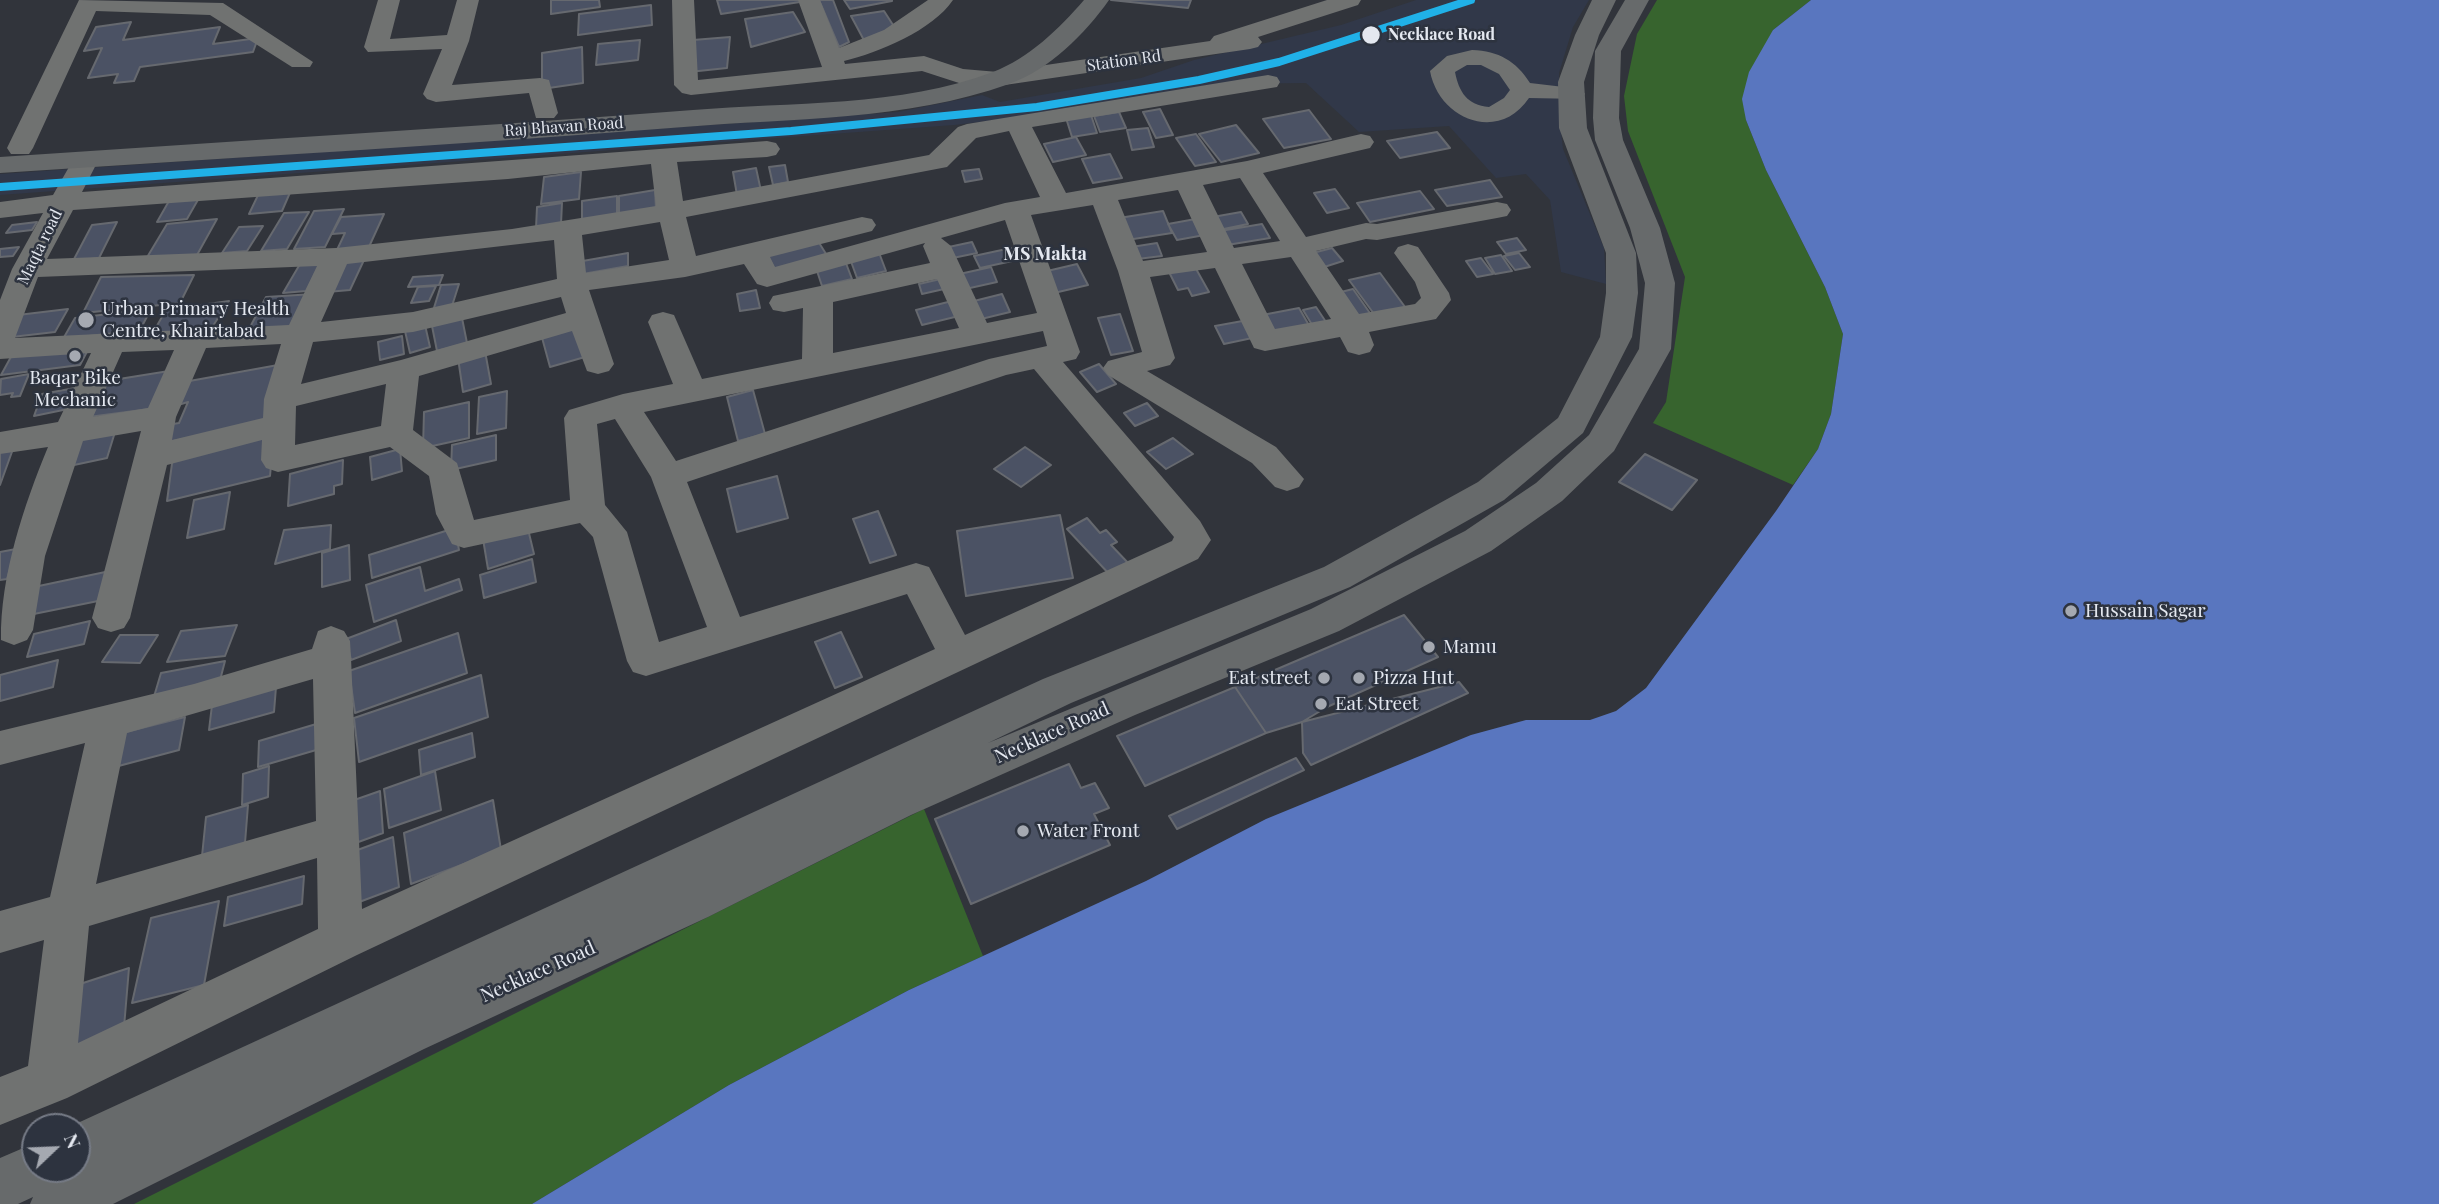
<!DOCTYPE html>
<style>
body{margin:0}
#map{position:relative;width:2439px;height:1204px;overflow:hidden;background:#31343b;font-family:"Playfair Display",serif}
canvas{display:block}
.north{position:absolute;left:21px;top:1113px;width:70px;height:70px;box-sizing:border-box;background:#2d333f;border:2px solid #767b86;border-radius:50%;rotate:67deg;font-size:19px;font-weight:700;line-height:28px;text-align:center;color:#e4e8f0}
.north::after{content:'';display:block;margin:auto;width:24px;height:32px;background:#a5a9b1;clip-path:polygon(50% 0,100% 100%,50% 72%,0 100%)}
</style>
<div id="map">
<canvas width="2439" height="1204"></canvas>
<div class="north">N</div>
</div>
<script>
const c = document.querySelector('canvas').getContext('2d');
c.lineJoin = 'round';
function fillPath(path, color) { c.fillStyle = color; c.fill(path, 'evenodd'); }
function trace(path, color, width, dash) { c.strokeStyle = color; c.lineWidth = width; c.lineCap = dash ? 'butt' : 'round'; c.setLineDash(dash || []); c.stroke(path); }
function label(font, color, halo, rows, align = 'center') {
  c.font = font + ' "Playfair Display",serif'; c.lineWidth = 5; c.setLineDash([]); c.textBaseline = 'middle'; c.strokeStyle = halo; c.fillStyle = color; for (const [text, x, y, turn = 0] of rows) {
    c.save(); c.translate(x, y); c.rotate((+turn || 0) * Math.PI / 180); c.textAlign = isNaN(turn) ? turn : align; if (halo) c.strokeText(text, 0, 0); c.fillText(text, 0, 0); c.restore();
  }
}
const built = new Path2D(`
 M 1416,0 L 1589,0 L 1573,27 L 1559,73 L 1559,114 L 1563,149 L 1604,248 L 1606,284 L 1561,272 L 1550,200 L 1526,174 L 1496,178 L 1449,126 L 1359,132 L 1306,83 L 1222,84 L 1065,112 L 954,125 L 0,195 L 0,174 L 898,112 L 982,95 L 1000,102 L 1141,78 L 1194,60 L 1341,25 Z`);
const green = new Path2D(`
 M 1657,0 L 1811,0 L 1773,30 L 1746,120 L 1766,170 L 1825,287 L 1843,334 L 1831,414 L 1818,449 L 1793,485 L 1653,423 L 1666,402 L 1685,277 L 1628,131 L 1624,96 L 1637,34 Z
 M 924,809 L 983,956 L 909,990 L 729,1085 L 532,1204 L 134,1204 Z`);
const water = new Path2D(`
 M 1811,0 L 2439,0 L 2439,1204 L 532,1204 L 729,1085 L 909,990 L 1146,881 L 1266,819 L 1471,735 L 1526,720 L 1590,720 L 1616,711 L 1646,688 L 1776,511 L 1818,449 L 1831,414 L 1843,334 L 1825,287 L 1766,170 L 1746,120 L 1742,99 L 1749,72 L 1773,30 Z`);
const building = new Path2D(`
 M 551,0 L 599,0 L 600,7 L 551,14 Z
 M 717,0 L 800,0 L 800,2 L 721,14 Z
 M 819,0 L 833,0 L 849,42 L 839,47 Z
 M 844,0 L 892,0 L 892,1 L 850,9 Z
 M 1111,0 L 1191,0 L 1188,8 Z
 M 651,5 L 652,25 L 578,35 L 579,14 Z
 M 884,11 L 895,28 L 866,44 L 851,16 Z
 M 793,12 L 805,32 L 751,47 L 745,19 Z
 M 131,22 L 123,40 L 220,27 L 213,44 L 258,38 L 253,52 L 140,67 L 134,81 L 114,83 L 118,74 L 88,78 L 102,48 L 84,51 L 96,27 Z
 M 730,37 L 727,68 L 689,72 L 693,40 Z
 M 640,40 L 638,60 L 596,65 L 598,44 Z
 M 582,47 L 583,83 L 542,89 L 542,53 Z
 M 1160,109 L 1173,135 L 1156,138 L 1143,112 Z
 M 1309,110 L 1331,139 L 1284,148 L 1263,119 Z
 M 1119,112 L 1126,128 L 1100,132 L 1094,116 Z
 M 1091,115 L 1097,133 L 1072,137 L 1066,118 Z
 M 1236,125 L 1259,153 L 1221,162 L 1199,134 Z
 M 1148,128 L 1154,147 L 1132,150 L 1127,130 Z
 M 1437,132 L 1450,148 L 1400,158 L 1387,141 Z
 M 1196,134 L 1216,162 L 1195,166 L 1176,138 Z
 M 1076,137 L 1086,155 L 1053,162 L 1044,144 Z
 M 1110,154 L 1122,178 L 1093,183 L 1082,159 Z
 M 785,165 L 788,182 L 773,185 L 769,167 Z
 M 756,168 L 761,191 L 737,195 L 733,172 Z
 M 979,169 L 982,179 L 965,182 L 962,171 Z
 M 581,172 L 579,199 L 541,204 L 544,177 Z
 M 1490,180 L 1502,197 L 1447,206 L 1435,190 Z
 M 292,188 L 282,211 L 249,214 L 260,191 Z
 M 1335,189 L 1349,208 L 1327,213 L 1314,193 Z
 M 655,190 L 656,209 L 619,215 L 619,196 Z
 M 1420,191 L 1434,209 L 1370,222 L 1357,203 Z
 M 617,196 L 617,214 L 582,220 L 582,201 Z
 M 199,198 L 187,219 L 157,222 L 169,201 Z
 M 562,203 L 561,224 L 536,228 L 537,207 Z
 M 344,209 L 325,247 L 294,249 L 314,211 Z
 M 1163,211 L 1172,233 L 1127,240 L 1119,218 Z
 M 309,212 L 287,249 L 261,251 L 284,213 Z
 M 1241,212 L 1248,224 L 1214,231 L 1207,218 Z
 M 384,214 L 368,249 L 336,252 L 345,233 L 332,234 L 341,217 Z
 M 1201,218 L 1210,234 L 1177,240 L 1168,224 Z
 M 217,219 L 197,255 L 146,259 L 167,224 Z
 M 37,222 L 32,230 L 6,233 L 12,225 Z
 M 117,222 L 99,258 L 73,261 L 92,225 Z
 M 1262,224 L 1270,238 L 1227,245 L 1220,231 Z
 M 263,226 L 247,251 L 222,253 L 239,227 Z
 M 816,238 L 828,257 L 777,273 L 766,254 Z
 M 1517,238 L 1526,250 L 1506,254 L 1497,242 Z
 M 972,242 L 977,253 L 948,259 L 944,248 Z
 M 1157,243 L 1162,256 L 1129,260 L 1125,248 Z
 M 19,247 L 13,256 L 0,257 L 0,249 Z
 M 1011,248 L 1017,260 L 980,268 L 974,256 Z
 M 1332,248 L 1343,261 L 1321,268 L 1309,254 Z
 M 878,250 L 886,271 L 857,278 L 849,256 Z
 M 628,253 L 628,266 L 577,275 L 577,262 Z
 M 1519,253 L 1530,267 L 1515,270 L 1504,256 Z
 M 1501,255 L 1512,271 L 1495,274 L 1485,258 Z
 M 844,258 L 852,279 L 822,286 L 815,265 Z
 M 1481,258 L 1493,274 L 1477,277 L 1466,261 Z
 M 364,260 L 350,290 L 327,292 L 341,262 Z
 M 321,262 L 306,291 L 283,293 L 300,264 Z
 M 1077,264 L 1088,285 L 1054,293 L 1043,272 Z
 M 991,267 L 997,282 L 961,290 L 955,275 Z
 M 1195,267 L 1209,292 L 1192,296 L 1188,288 L 1178,290 L 1169,272 Z
 M 1380,273 L 1408,311 L 1377,318 L 1349,280 Z
 M 194,275 L 180,303 L 83,313 L 101,277 Z
 M 443,275 L 439,285 L 408,287 L 413,277 Z
 M 949,277 L 953,287 L 922,294 L 919,284 Z
 M 459,284 L 451,309 L 433,311 L 441,285 Z
 M 436,286 L 429,301 L 411,303 L 418,287 Z
 M 1353,289 L 1372,316 L 1351,321 L 1333,294 Z
 M 756,290 L 760,308 L 740,311 L 737,294 Z
 M 314,294 L 297,326 L 249,329 L 266,297 Z
 M 1002,294 L 1010,312 L 977,320 L 970,302 Z
 M 956,300 L 963,315 L 922,325 L 916,310 Z
 M 229,301 L 209,332 L 151,336 L 166,310 Z
 M 1316,307 L 1328,325 L 1314,328 L 1303,310 Z
 M 1299,308 L 1310,327 L 1268,336 L 1257,316 Z
 M 68,309 L 55,332 L 3,338 L 18,315 Z
 M 151,309 L 140,330 L 63,339 L 75,318 Z
 M 1120,314 L 1133,351 L 1111,355 L 1098,318 Z
 M 462,318 L 467,343 L 437,351 L 432,326 Z
 M 1248,320 L 1257,337 L 1224,344 L 1215,326 Z
 M 425,325 L 430,347 L 410,353 L 405,331 Z
 M 574,325 L 585,357 L 550,367 L 541,334 Z
 M 402,336 L 404,354 L 380,360 L 378,342 Z
 M 90,346 L 80,365 L 1,375 L 12,355 Z
 M 485,351 L 491,384 L 463,392 L 458,358 Z
 M 1099,364 L 1116,384 L 1097,392 L 1080,372 Z
 M 278,365 L 267,423 L 168,442 L 173,424 L 179,423 L 188,402 L 178,405 L 184,382 Z
 M 169,371 L 157,408 L 81,418 L 94,383 Z
 M 29,374 L 20,396 L 11,397 L 13,393 L 0,395 L 1,379 Z
 M 75,388 L 68,409 L 34,416 L 42,394 Z
 M 753,390 L 765,434 L 738,441 L 727,397 Z
 M 507,391 L 506,428 L 477,434 L 479,397 Z
 M 469,402 L 469,438 L 423,448 L 424,412 Z
 M 1147,403 L 1158,416 L 1135,426 L 1124,413 Z
 M 115,432 L 107,458 L 60,468 L 68,441 Z
 M 274,432 L 270,476 L 167,501 L 173,456 Z
 M 496,435 L 496,460 L 451,470 L 452,445 Z
 M 1173,438 L 1193,454 L 1166,469 L 1147,452 Z
 M 1025,447 L 1051,465 L 1021,487 L 994,469 Z
 M 13,449 L 0,485 L 0,451 Z
 M 400,449 L 402,471 L 372,480 L 370,457 Z
 M 1645,454 L 1697,480 L 1672,510 L 1619,482 Z
 M 343,460 L 342,484 L 334,486 L 334,494 L 288,506 L 290,474 Z
 M 777,476 L 788,518 L 737,532 L 727,489 Z
 M 230,492 L 224,529 L 187,538 L 194,500 Z
 M 878,511 L 896,555 L 870,563 L 853,519 Z
 M 1060,515 L 1073,578 L 966,596 L 957,531 Z
 M 1087,518 L 1100,533 L 1106,530 L 1117,542 L 1111,545 L 1130,565 L 1111,576 L 1067,529 Z
 M 331,525 L 330,549 L 275,564 L 284,530 Z
 M 527,525 L 534,554 L 488,569 L 483,539 Z
 M 455,528 L 459,550 L 372,578 L 369,555 Z
 M 349,545 L 350,580 L 322,587 L 322,553 Z
 M 16,549 L 7,579 L 0,580 L 0,552 Z
 M 532,559 L 536,582 L 484,598 L 480,575 Z
 M 420,567 L 425,591 L 459,579 L 462,590 L 374,622 L 366,585 Z
 M 110,571 L 103,600 L 24,616 L 34,587 Z
 M 1404,615 L 1438,657 L 1327,707 L 1302,722 L 1266,733 L 1235,687 Z
 M 396,620 L 401,641 L 351,660 L 346,639 Z
 M 90,621 L 84,644 L 27,657 L 34,634 Z
 M 237,625 L 225,656 L 167,662 L 181,631 Z
 M 841,632 L 862,677 L 835,688 L 815,642 Z
 M 458,633 L 467,673 L 355,713 L 349,671 Z
 M 120,635 L 158,635 L 140,663 L 102,662 Z
 M 58,660 L 53,687 L 0,701 L 0,675 Z
 M 225,661 L 218,688 L 153,700 L 161,673 Z
 M 481,675 L 488,717 L 359,762 L 354,718 Z
 M 1459,682 L 1468,693 L 1311,765 L 1303,753 L 1302,722 Z
 M 276,687 L 274,712 L 209,730 L 212,705 Z
 M 1235,687 L 1266,733 L 1145,786 L 1117,736 Z
 M 185,717 L 179,750 L 111,768 L 118,734 Z
 M 323,722 L 323,748 L 258,767 L 259,741 Z
 M 472,733 L 475,757 L 421,775 L 419,750 Z
 M 1296,758 L 1304,770 L 1177,829 L 1169,816 Z
 M 1069,764 L 1081,788 L 1095,783 L 1109,808 L 1094,814 L 1110,845 L 971,904 L 935,819 Z
 M 269,766 L 268,797 L 242,805 L 243,774 Z
 M 435,771 L 441,810 L 389,828 L 384,789 Z
 M 380,791 L 383,833 L 342,848 L 340,805 Z
 M 493,800 L 501,850 L 411,884 L 404,833 Z
 M 248,805 L 245,843 L 202,856 L 206,817 Z
 M 393,837 L 399,887 L 346,907 L 341,856 Z
 M 304,876 L 302,904 L 224,926 L 228,897 Z
 M 219,901 L 204,985 L 132,1003 L 151,918 Z
 M 129,968 L 123,1039 L 69,1059 L 77,985 Z`);
const minor = new Path2D(`
 M 79,0 L 223,3 L 313,62 L 310,67 L 292,67 L 210,15 L 96,11 L 33,148 L 29,154 L 11,154 L 7,148 Z
 M 378,0 L 400,0 L 390,39 L 447,35 L 457,0 L 479,0 L 469,41 L 452,85 L 540,78 L 549,80 L 558,113 L 554,118 L 536,118 L 529,93 L 436,102 L 427,99 L 423,94 L 442,49 L 368,52 L 364,47 Z
 M 672,0 L 694,0 L 698,80 L 822,67 L 798,0 L 820,0 L 839,48 L 884,30 L 928,0 L 953,0 C 933,30 878,53 844,61 L 845,64 L 924,56 L 963,69 L 998,72 L 1210,41 L 1214,36 L 1327,0 L 1361,0 L 1358,5 L 1258,37 L 1262,42 L 1258,47 L 1250,49 L 998,86 L 959,83 L 922,71 L 691,95 L 682,93 L 674,85 Z
 M 1472,50 C 1499,51 1516,61 1530,83 L 1581,89 L 1585,94 L 1581,99 L 1529,98 C 1499,143 1439,120 1430,71 L 1447,56 ZM 1481,65 L 1499,74 L 1510,90 L 1504,98 L 1489,107 C 1467,105 1459,92 1455,72 L 1467,65 Z
 M 1268,75 L 1277,77 L 1280,82 L 1277,87 L 1032,127 L 1066,193 L 1247,161 L 1361,134 L 1370,136 L 1374,142 L 1370,148 L 1263,173 L 1306,237 L 1366,223 L 1377,224 L 1497,202 L 1507,204 L 1511,210 L 1507,216 L 1497,218 L 1377,240 L 1366,239 L 1316,251 L 1359,314 L 1415,304 L 1421,298 L 1415,282 L 1394,253 L 1398,247 L 1408,244 L 1418,247 L 1449,293 L 1451,300 L 1436,319 L 1369,332 L 1374,345 L 1370,352 L 1359,355 L 1348,352 L 1340,337 L 1265,351 L 1254,348 L 1215,268 L 1150,277 L 1175,358 L 1170,365 L 1147,371 L 1276,447 L 1304,479 L 1299,487 L 1287,491 L 1275,487 L 1252,463 L 1108,375 L 1103,368 L 1108,361 L 1142,352 L 1118,271 L 1093,205 L 1031,215 L 1080,352 L 1076,359 L 1063,362 L 1200,521 L 1211,540 L 1198,559 L 357,955 L 67,1098 L 0,1125 L 0,1077 L 28,1066 L 44,940 L 0,953 L 0,911 L 50,897 L 85,743 L 0,765 L 0,731 L 194,684 L 312,649 L 318,631 L 331,626 L 344,631 L 350,641 L 351,658 L 362,909 L 935,649 L 907,594 L 646,676 L 633,672 L 627,661 L 593,537 L 580,523 L 464,548 L 452,544 L 436,514 L 429,476 L 390,447 L 278,472 L 266,468 L 261,460 L 262,440 L 167,465 L 130,618 L 124,628 L 111,632 L 98,628 L 92,618 L 141,431 L 83,441 L 45,556 L 33,630 L 27,640 L 14,645 L 1,640 C 0,576 24,505 48,447 L 0,454 L 0,432 L 58,422 L 91,353 L 0,359 L 0,300 L 12,269 L 43,213 L 0,218 L 0,202 L 53,195 L 77,153 L 95,153 L 99,159 L 82,192 L 767,141 L 776,143 L 780,149 L 776,155 L 767,157 L 677,162 L 683,201 L 929,155 L 958,127 L 967,124 ZM 1009,131 L 1040,197 L 1005,203 L 775,267 L 770,257 L 872,231 L 876,225 L 872,219 L 862,217 L 696,256 L 686,217 L 947,167 L 976,138 ZM 651,164 L 656,206 L 512,229 L 336,248 L 47,259 L 73,210 L 508,179 ZM 1240,178 L 1280,241 L 1234,248 L 1203,185 ZM 1178,190 L 1207,252 L 1143,261 L 1118,200 ZM 1005,220 L 1037,313 L 987,323 L 951,246 L 941,238 ZM 660,222 L 669,260 L 586,273 L 582,235 ZM 554,240 L 557,279 L 413,312 L 321,322 L 347,264 ZM 925,243 L 923,246 L 930,263 L 773,296 L 769,303 L 773,310 L 784,312 L 803,308 L 802,359 L 702,379 L 674,315 L 663,312 L 652,315 L 648,322 L 673,384 L 623,394 L 569,410 L 564,418 L 570,500 L 474,520 L 457,463 L 413,430 L 419,376 L 572,331 L 587,371 L 598,374 L 609,371 L 614,364 L 589,290 L 685,277 L 744,264 L 757,284 L 767,287 ZM 1291,257 L 1331,319 L 1275,329 L 1242,264 ZM 317,266 L 289,325 L 15,338 L 38,277 ZM 937,279 L 959,328 L 833,353 L 833,302 ZM 561,297 L 566,313 L 401,360 L 301,384 L 313,342 L 413,332 ZM 1043,331 L 1047,346 L 989,359 L 676,461 L 644,412 ZM 281,344 L 264,399 L 263,418 L 172,440 L 176,417 L 206,348 ZM 174,350 L 148,408 L 93,417 L 122,352 ZM 1034,369 L 1174,537 L 1172,541 L 965,635 L 929,567 L 916,563 L 740,617 L 687,482 L 1006,375 ZM 386,384 L 381,426 L 295,445 L 296,406 ZM 615,419 L 651,477 L 707,627 L 659,642 L 627,532 L 605,505 L 597,424 ZM 313,679 L 316,821 L 96,884 L 127,733 ZM 317,858 L 318,929 L 78,1043 L 89,926 Z`);
const major = new Path2D(`
 M 1084,0 L 1109,0 C 1085,34 1049,70 1009,84 C 906,121 791,118 684,127 C 456,145 228,158 0,173 L 0,157 C 231,141 462,128 693,110 C 789,102 902,107 993,72 C 1029,58 1059,29 1084,0 Z
 M 1592,0 L 1616,0 L 1599,35 L 1584,82 L 1587,128 L 1636,253 L 1638,293 L 1632,337 L 1583,433 L 1504,500 L 1350,587 L 1071,703 L 988,743 L 1311,609 L 1465,531 L 1536,483 L 1589,435 L 1639,349 L 1645,283 L 1630,228 L 1595,140 L 1593,118 L 1595,51 L 1625,0 L 1649,0 L 1621,51 L 1619,118 L 1623,140 L 1660,228 L 1675,283 L 1671,349 L 1614,451 L 1562,501 L 1491,551 L 1339,631 L 1135,715 L 911,815 L 708,917 L 424,1049 L 113,1204 L 30,1204 L 33,1197 L 18,1204 L 0,1204 L 0,1158 L 35,1143 L 35,1169 L 77,1169 L 77,1127 L 69,1127 L 1043,679 L 1324,567 L 1478,482 L 1558,418 L 1600,337 L 1606,293 L 1606,253 L 1559,128 L 1558,82 L 1575,35 Z`);
const rail1 = new Path2D(`
 M 0,187 L 791,131 L 1037,107 L 1199,80 L 1279,62 L 1471,0`);
const markers = [
 [1371,35,10,"#e4e8f0"],
 [86,320,9,"#a5a9b1"],
 [75,356,7,"#a5a9b1"],
 [2071,611,7,"#a5a9b1"],
 [1429,647,7,"#a5a9b1"],
 [1324,678,7,"#a5a9b1"],
 [1359,678,7,"#a5a9b1"],
 [1321,704,7,"#a5a9b1"],
 [1023,831,7,"#a5a9b1"]
];
const farStopnames = [
 ["Necklace Road",1388,35]
];
const farStreetnames = [
 ["Station Rd",1124,61,-8],
 ["Raj Bhavan Road",564,127,-4],
 ["Maqta road",40,247,-64]
];
const farNeighbourhoodnames = [
 ["MS Makta",1045,254]
];
const poiNames = [
 ["Urban Primary Health",102,309],
 ["Centre, Khairtabad",102,331],
 ["Baqar Bike",75,378,"center"],
 ["Mechanic",75,400,"center"],
 ["Hussain Sagar",2085,611],
 ["Mamu",1443,647],
 ["Eat street",1310,678,"right"],
 ["Pizza Hut",1373,678],
 ["Eat Street",1335,704],
 ["Water Front",1037,831]
];
const streetNames = [
 ["Necklace Road",1052,733,-24],
 ["Necklace Road",538,972,-24]
];
fillPath(built, '#313849');
fillPath(green, '#37642e');
fillPath(water, '#5976bf');
fillPath(building, '#4b5264');
trace(building, '#66696f', 2);
fillPath(minor, '#707271');
fillPath(major, '#676a6b');
trace(rail1, '#20b1e8', 8);
for (const [x, y, r, color] of markers) { const dot = new Path2D(); dot.arc(x, y, r, 0, 2 * Math.PI); c.fillStyle = color; c.fill(dot); trace(dot, '#2d333f', 2.5); }
label('bold 16px', '#e4e8f0', '#2d333f', farStopnames, 'left');
label('16px', '#e4e8f0', '#2d333f', farStreetnames);
label('bold 18px', '#e4e8f0', '#2d333f', farNeighbourhoodnames);
label('19px', '#e4e8f0', '#2d333f', poiNames, 'left');
label('19px', '#e4e8f0', '#2d333f', streetNames);
</script>
